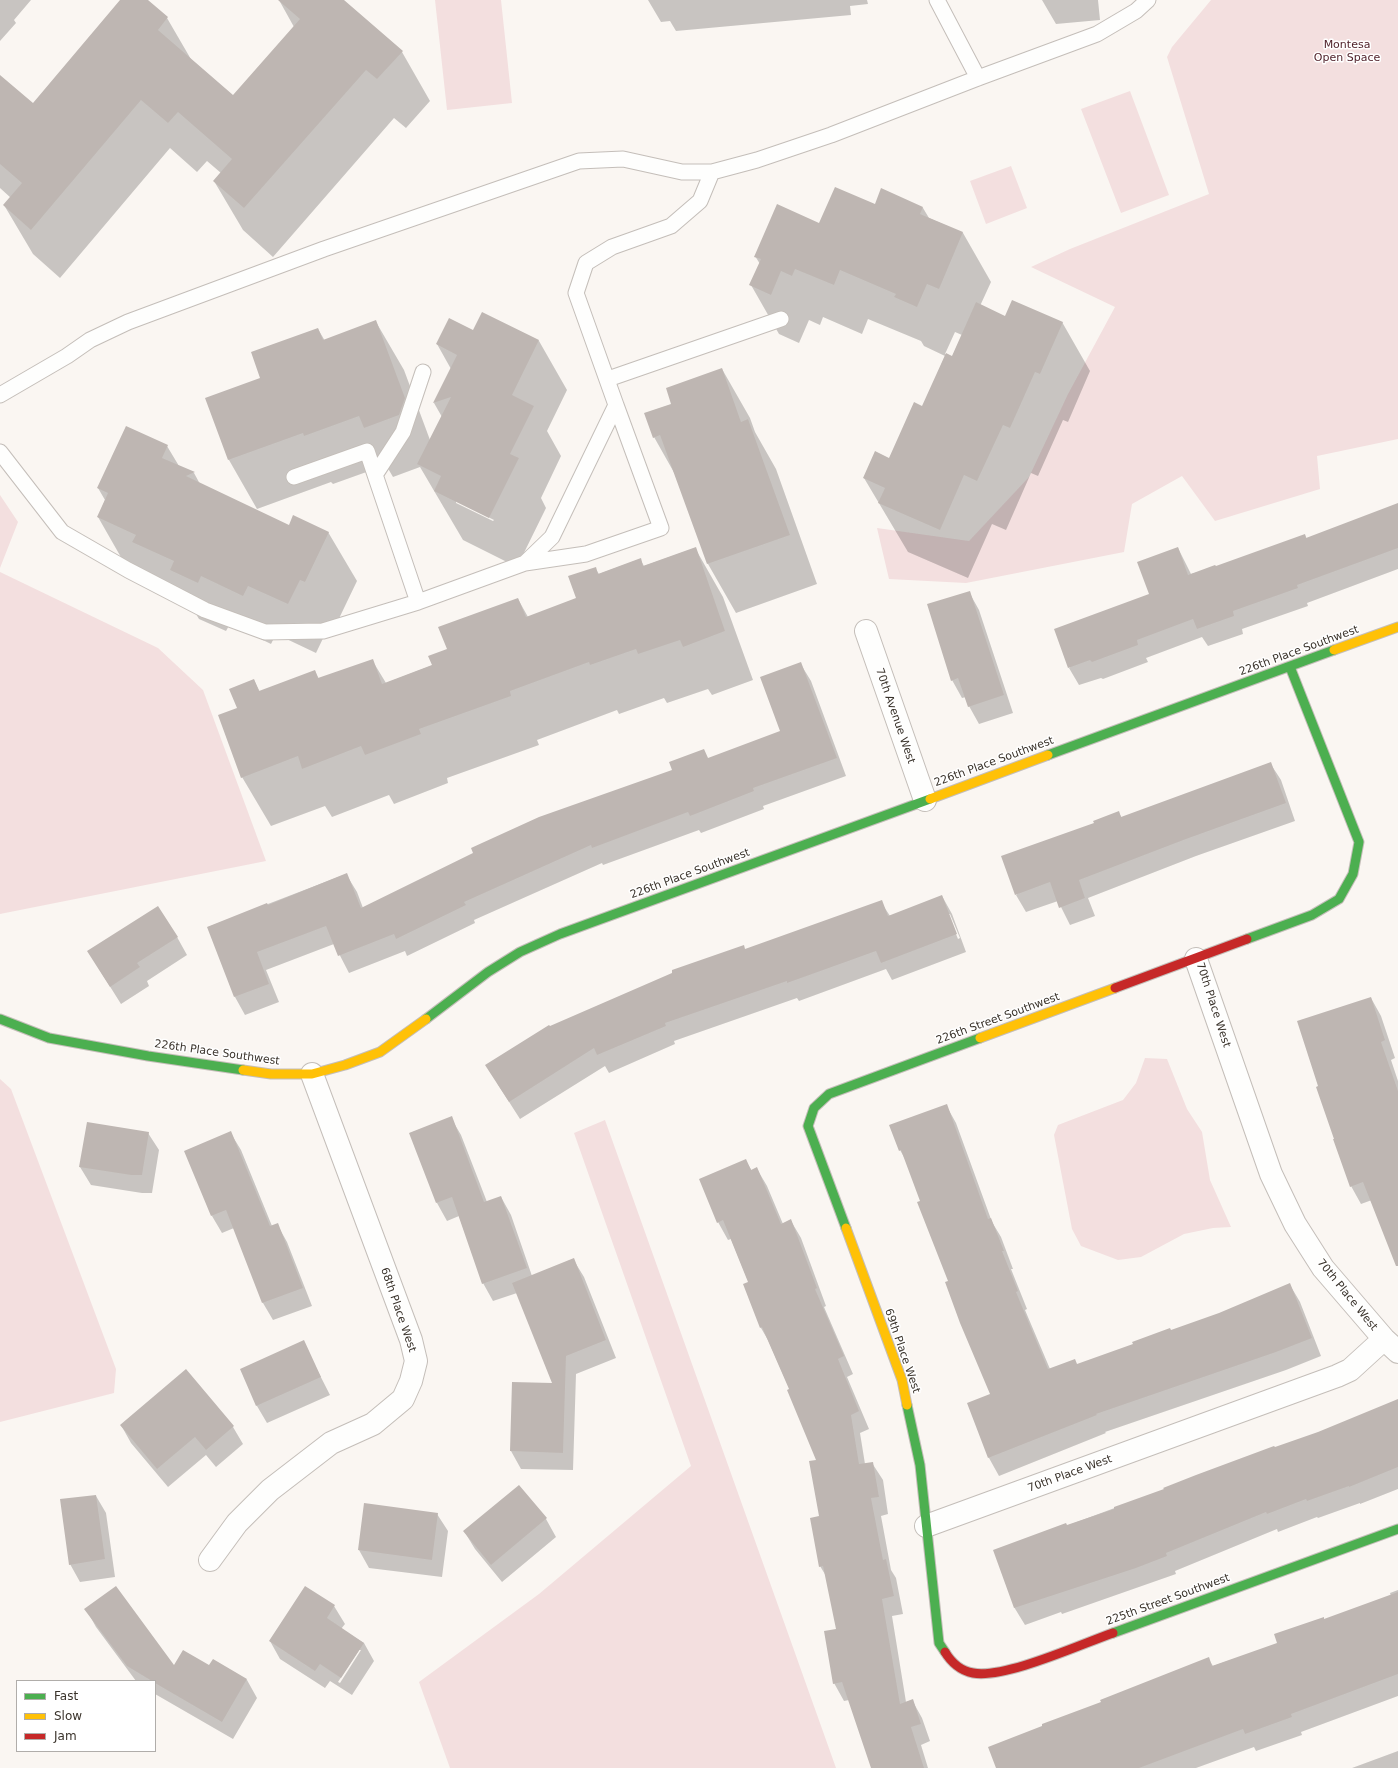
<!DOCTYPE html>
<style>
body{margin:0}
#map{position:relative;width:1398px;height:1768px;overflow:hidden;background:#faf6f2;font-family:"DejaVu Sans",sans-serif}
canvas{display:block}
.legend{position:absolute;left:16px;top:1680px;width:140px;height:72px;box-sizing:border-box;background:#fff;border:1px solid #b0adaa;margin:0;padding:5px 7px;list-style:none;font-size:12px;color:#3a332b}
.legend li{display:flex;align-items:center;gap:8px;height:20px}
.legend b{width:20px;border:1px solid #b0adaa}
</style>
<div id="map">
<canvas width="1398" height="1768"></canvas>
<ul class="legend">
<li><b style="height:5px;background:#4caf50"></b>Fast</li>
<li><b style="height:5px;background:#ffc107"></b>Slow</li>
<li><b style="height:5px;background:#c62828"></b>Jam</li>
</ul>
</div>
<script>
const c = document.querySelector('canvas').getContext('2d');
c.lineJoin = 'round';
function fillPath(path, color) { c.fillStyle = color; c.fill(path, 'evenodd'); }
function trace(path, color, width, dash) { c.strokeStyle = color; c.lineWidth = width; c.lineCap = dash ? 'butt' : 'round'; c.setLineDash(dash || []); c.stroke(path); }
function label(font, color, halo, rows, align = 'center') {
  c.font = font + ' "DejaVu Sans",sans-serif'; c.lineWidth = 3; c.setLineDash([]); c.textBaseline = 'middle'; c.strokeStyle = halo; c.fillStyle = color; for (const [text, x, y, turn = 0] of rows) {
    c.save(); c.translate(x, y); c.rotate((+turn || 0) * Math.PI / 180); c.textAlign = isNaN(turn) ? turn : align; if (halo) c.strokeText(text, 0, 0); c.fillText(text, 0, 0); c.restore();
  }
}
const green = new Path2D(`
 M 435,0 L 501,0 L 512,103 L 447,110 Z
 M 1211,0 L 1398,0 L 1398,439 L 1317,456 L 1320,489 L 1215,521 L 1182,476 L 1132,504 L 1124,552 L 966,583 L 889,579 L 877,528 L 969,541 L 1029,477 L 1068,394 L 1115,307 L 1031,267 L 1070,249 L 1209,194 L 1167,57 L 1172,47 Z
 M 1130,91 L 1169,195 L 1121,213 L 1081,109 Z
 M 1011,166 L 1027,208 L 986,224 L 970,181 Z
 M 0,495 L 18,522 L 0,568 Z
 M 0,572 L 158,648 L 203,690 L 266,861 L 0,914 Z
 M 1145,1058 L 1167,1059 L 1187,1109 L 1202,1132 L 1210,1180 L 1231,1227 L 1213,1228 L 1184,1234 L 1141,1257 L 1118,1260 L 1081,1246 L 1072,1229 L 1054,1135 L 1058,1125 L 1123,1100 L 1136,1083 Z
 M 0,1079 L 11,1089 L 116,1369 L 114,1393 L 0,1422 Z
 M 605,1120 L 836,1768 L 450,1768 L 419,1682 L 539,1594 L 691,1466 L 574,1133 Z`);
const shadow = new Path2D(`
 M 0,0 L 31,0 L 14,20 L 16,23 L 0,41 Z
 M 121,0 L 146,0 L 167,18 L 192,61 L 233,96 L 294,27 L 279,0 L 342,0 L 402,52 L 430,101 L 406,128 L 394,118 L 273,257 L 243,230 L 214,181 L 221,173 L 207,161 L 197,172 L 170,148 L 60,278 L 33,254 L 4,205 L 11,198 L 0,188 L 0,76 L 33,104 Z
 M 648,0 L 867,0 L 868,4 L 850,6 L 851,15 L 676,31 L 670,21 L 661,22 Z
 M 1042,0 L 1098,0 L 1100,20 L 1056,24 Z
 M 875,205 L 923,208 L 929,218 L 963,233 L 991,282 L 980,306 L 1006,317 L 1062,322 L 1090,371 L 1068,422 L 1063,420 L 1038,476 L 1031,473 L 1006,530 L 992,524 L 968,578 L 908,552 L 864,478 L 889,459 L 923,407 L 945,356 L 924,346 L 921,341 L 868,319 L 862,334 L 823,317 L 820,325 L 809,320 L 799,343 L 779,334 L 751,285 L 760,264 L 755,256 L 820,224 ZM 955,332 L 962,335 L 952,357 L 945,354 Z
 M 482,313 L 539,341 L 567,390 L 547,431 L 561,456 L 541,498 L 546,508 L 517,567 L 463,540 L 420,467 L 393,477 L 386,465 L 333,484 L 331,482 L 257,509 L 229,460 L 207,399 L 261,379 L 318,329 L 325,341 L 376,322 L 404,370 L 430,440 L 442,417 L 434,403 L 451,369 L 437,344 L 474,331 ZM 456,501 L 494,520 L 493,521 L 456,503 Z
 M 722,369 L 750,418 L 755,432 L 776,469 L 817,584 L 736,613 L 708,564 L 676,476 L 654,437 L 672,404 Z
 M 167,446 L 179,466 L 194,473 L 200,484 L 289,526 L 328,532 L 357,581 L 333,631 L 328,628 L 316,653 L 276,634 L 271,644 L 230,624 L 226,631 L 199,619 L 190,604 L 126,566 L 98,517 L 105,500 L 98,488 Z
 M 1398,504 L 1398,569 L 1307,603 L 1308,606 L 1242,629 L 1243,634 L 1208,646 L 1202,637 L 1146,658 L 1148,662 L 1103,679 L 1101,678 L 1079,685 L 1069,668 L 1150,594 L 1178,548 L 1191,574 L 1216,567 L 1305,535 L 1307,539 Z
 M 695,548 L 723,597 L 753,680 L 712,695 L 708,689 L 667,703 L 664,698 L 619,714 L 617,710 L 537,740 L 539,745 L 447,778 L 448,783 L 394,804 L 389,795 L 332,817 L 325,806 L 271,826 L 242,777 L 238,709 L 254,680 L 260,692 L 315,671 L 319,679 L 372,660 L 386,683 L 433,665 L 448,650 L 518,599 L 528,617 L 577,599 L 595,568 L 599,574 L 640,559 L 644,566 Z
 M 969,592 L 979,610 L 1013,713 L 979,724 L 969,706 L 966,697 L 962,698 L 952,680 Z
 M 800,663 L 811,681 L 846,776 L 763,806 L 764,809 L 701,833 L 699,830 L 603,865 L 602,863 L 474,920 L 475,923 L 407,956 L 405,951 L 349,973 L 334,944 L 266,970 L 279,1002 L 245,1015 L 235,997 L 208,927 L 346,874 L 357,892 L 363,908 L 709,759 L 782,731 Z
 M 1270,763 L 1281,780 L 1295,821 L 1196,856 L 1088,898 L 1095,916 L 1070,925 L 1058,901 L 1026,912 L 1016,895 L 1119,813 L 1122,818 Z
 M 942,896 L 952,914 L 966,952 L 892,980 L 886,969 L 799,1001 L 797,998 L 674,1041 L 675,1044 L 609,1073 L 605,1066 L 520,1119 L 497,1083 L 746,950 L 881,902 L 890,916 ZM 948,914 L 950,914 L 960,938 L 958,939 Z
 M 177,937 L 187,955 L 147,981 L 149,986 L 121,1004 L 99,969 Z
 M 1371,998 L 1381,1016 L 1395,1058 L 1391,1060 L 1398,1081 L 1398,1264 L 1372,1200 L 1361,1204 L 1351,1186 Z
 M 946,1105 L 956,1123 L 992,1222 L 1001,1237 L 1013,1269 L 1011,1269 L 1027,1309 L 1025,1310 L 1050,1369 L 1077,1365 L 1219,1314 L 1290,1285 L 1300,1302 L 1321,1356 L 1286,1370 L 1105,1432 L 1106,1433 L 999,1476 L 989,1458 L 968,1404 L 991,1395 L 908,1164 L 900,1150 Z
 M 451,1118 L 461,1135 L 487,1202 L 501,1197 L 511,1215 L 532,1276 L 573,1259 L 584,1277 L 616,1358 L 576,1374 L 573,1470 L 521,1469 L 511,1451 L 513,1383 L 553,1384 L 517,1293 L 493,1301 L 483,1283 L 459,1216 L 447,1221 L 437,1203 L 410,1133 Z
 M 230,1132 L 241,1150 L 272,1226 L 277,1224 L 287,1242 L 312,1306 L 273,1320 L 263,1303 L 234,1228 L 222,1233 L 212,1216 Z
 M 148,1133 L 159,1150 L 152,1193 L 142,1193 L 91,1185 L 80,1167 Z
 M 746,1161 L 752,1171 L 757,1169 L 767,1186 L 783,1224 L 791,1221 L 801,1238 L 826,1306 L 824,1307 L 853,1374 L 847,1377 L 869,1429 L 860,1433 L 865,1464 L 872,1463 L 883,1480 L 888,1514 L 881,1516 L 891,1570 L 896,1578 L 903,1614 L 892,1616 L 906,1702 L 912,1700 L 922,1718 L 930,1741 L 921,1745 L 928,1768 L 872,1768 L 849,1700 L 844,1701 L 834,1683 L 837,1630 L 826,1576 L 820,1566 L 818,1460 L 790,1390 L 768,1340 L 761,1328 L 744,1285 L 749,1283 L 731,1239 L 728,1240 L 718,1222 Z
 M 303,1342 L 330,1395 L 267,1423 L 257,1406 L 241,1370 Z
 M 1398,1403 L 1398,1489 L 1360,1504 L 1360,1503 L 1318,1518 L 1317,1517 L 1278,1532 L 1277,1529 L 1175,1571 L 1176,1574 L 1062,1614 L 1061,1612 L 1025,1625 L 1014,1607 L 1066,1526 Z
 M 121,1425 L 233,1427 L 243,1444 L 216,1467 L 206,1455 L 168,1487 L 131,1443 Z
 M 519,1486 L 546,1519 L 556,1537 L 502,1582 L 475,1549 L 464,1531 Z
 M 96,1496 L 106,1513 L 115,1577 L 80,1582 L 70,1564 Z
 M 437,1514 L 448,1531 L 442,1577 L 369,1568 L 359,1550 Z
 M 1398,1590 L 1398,1696 L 1301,1732 L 1302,1735 L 1256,1751 L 1254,1747 L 1196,1768 L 997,1768 L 1102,1703 L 1208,1658 L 1213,1666 L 1278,1644 L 1324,1620 L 1391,1596 L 1390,1593 Z
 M 334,1606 L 345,1624 L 341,1629 L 364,1643 L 374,1661 L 352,1695 L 330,1681 L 325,1688 L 280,1659 L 270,1641 ZM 359,1650 L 361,1650 L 340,1683 L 338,1682 Z
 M 86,1609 L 174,1667 L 210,1666 L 213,1660 L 247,1680 L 257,1698 L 233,1739 L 155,1694 L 155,1681 L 136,1681 L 96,1627 Z
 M 1398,1751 L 1398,1768 L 1352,1768 Z`);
const building = new Path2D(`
 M 120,0 L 148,0 L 168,17 L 158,30 L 233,95 L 300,19 L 278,0 L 344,0 L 403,51 L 377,79 L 366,70 L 244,208 L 213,181 L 232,159 L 178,112 L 168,123 L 141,100 L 31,230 L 3,205 L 22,183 L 0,164 L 0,75 L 33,103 Z
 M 835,187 L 875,204 L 881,188 L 923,207 L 920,214 L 963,232 L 939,289 L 927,284 L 917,307 L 894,297 L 896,294 L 840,270 L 834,285 L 795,269 L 792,276 L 781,271 L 771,295 L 749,285 L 761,259 L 754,257 L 777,204 L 819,223 Z
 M 1012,300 L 1063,322 L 1040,374 L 1035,372 L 1010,428 L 1003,425 L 977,481 L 964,475 L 940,530 L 878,503 L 885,488 L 863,478 L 875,451 L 889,458 L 914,402 L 922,406 L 946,353 L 952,356 L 976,302 L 1005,316 Z
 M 482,312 L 539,340 L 512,395 L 534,406 L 510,454 L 519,458 L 489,518 L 434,491 L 441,476 L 417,464 L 451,397 L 433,403 L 457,355 L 436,344 L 449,318 L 473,330 Z
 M 376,320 L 405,398 L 399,415 L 364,428 L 359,416 L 304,436 L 303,433 L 228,460 L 205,398 L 260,378 L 251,352 L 318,328 L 323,340 Z
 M 722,368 L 741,422 L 748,419 L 790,535 L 707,564 L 660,435 L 653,438 L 644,413 L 671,404 L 666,388 Z
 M 126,426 L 168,445 L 162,458 L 195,472 L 186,476 L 289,525 L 293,515 L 329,532 L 305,582 L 300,580 L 288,604 L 248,586 L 243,596 L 201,576 L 198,583 L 170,570 L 174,561 L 132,542 L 136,535 L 97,517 L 108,493 L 97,488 Z
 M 1398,503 L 1398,548 L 1297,585 L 1298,588 L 1233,611 L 1234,616 L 1197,629 L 1193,619 L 1137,640 L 1138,645 L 1092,662 L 1090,660 L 1068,668 L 1054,629 L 1149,594 L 1137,562 L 1178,547 L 1188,575 L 1215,565 L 1216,566 L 1305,534 L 1306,538 Z
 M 696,547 L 725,631 L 683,647 L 680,640 L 638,654 L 636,649 L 590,665 L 589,662 L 510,691 L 511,696 L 419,729 L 421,734 L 365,755 L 361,746 L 302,769 L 298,756 L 241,778 L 218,715 L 237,708 L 229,689 L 254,679 L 259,691 L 315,670 L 318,678 L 373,659 L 382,684 L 432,665 L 428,656 L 447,649 L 438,627 L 518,598 L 526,617 L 576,598 L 568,576 L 596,567 L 598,574 L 641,558 L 643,566 Z
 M 970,591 L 1004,695 L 968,707 L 958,678 L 951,681 L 927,604 Z
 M 801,662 L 837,758 L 753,788 L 754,791 L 690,816 L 688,812 L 592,848 L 591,845 L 464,902 L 466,905 L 396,939 L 394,934 L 338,956 L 326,926 L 257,952 L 269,984 L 234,997 L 207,927 L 267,903 L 268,905 L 347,873 L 361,908 L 473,853 L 471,848 L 539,817 L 672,770 L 669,762 L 704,749 L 708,758 L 780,731 L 760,677 Z
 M 1271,762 L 1286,803 L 1186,839 L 1079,880 L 1085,898 L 1059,908 L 1050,882 L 1015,895 L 1001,856 L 1094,823 L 1093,821 L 1119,811 L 1121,817 Z
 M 942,895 L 957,934 L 881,963 L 876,951 L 787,983 L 787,981 L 665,1023 L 666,1026 L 597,1055 L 594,1048 L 509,1102 L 485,1065 L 549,1025 L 550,1026 L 672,973 L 672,970 L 744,945 L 745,949 L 882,900 L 888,916 Z
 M 158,906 L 178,937 L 137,963 L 140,967 L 110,987 L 87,951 Z
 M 1371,997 L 1385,1040 L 1381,1042 L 1398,1091 L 1398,1266 L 1396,1266 L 1363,1182 L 1350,1187 L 1333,1139 L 1334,1139 L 1316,1087 L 1318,1086 L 1297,1021 Z
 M 947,1104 L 988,1219 L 991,1218 L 1004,1251 L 1002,1251 L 1018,1291 L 1016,1292 L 1048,1369 L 1075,1359 L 1077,1364 L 1133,1344 L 1132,1342 L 1170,1328 L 1171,1330 L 1219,1313 L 1290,1283 L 1312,1338 L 1276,1352 L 1096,1414 L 1097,1415 L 988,1458 L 967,1403 L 990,1394 L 960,1323 L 945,1282 L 948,1281 L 917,1202 L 920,1201 L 901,1150 L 899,1151 L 889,1125 Z
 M 452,1116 L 484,1202 L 501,1196 L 527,1268 L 482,1284 L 452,1197 L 436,1203 L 409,1133 Z
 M 87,1122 L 149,1132 L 142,1175 L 131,1175 L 79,1167 Z
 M 231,1131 L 270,1226 L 278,1223 L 303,1288 L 262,1303 L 226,1210 L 211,1216 L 184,1151 Z
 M 746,1159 L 751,1170 L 757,1167 L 781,1224 L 791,1219 L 817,1288 L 815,1289 L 844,1356 L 838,1359 L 859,1411 L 851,1415 L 859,1464 L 873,1462 L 879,1497 L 871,1498 L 883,1560 L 886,1559 L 894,1596 L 882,1599 L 900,1704 L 913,1699 L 921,1724 L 911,1727 L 924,1768 L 871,1768 L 842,1682 L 833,1684 L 824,1631 L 836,1629 L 823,1566 L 819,1567 L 810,1518 L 819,1516 L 809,1461 L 816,1460 L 787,1390 L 789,1389 L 762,1327 L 760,1328 L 743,1284 L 748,1282 L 723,1220 L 717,1223 L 699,1179 Z
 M 574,1258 L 606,1340 L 566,1356 L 563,1453 L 510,1451 L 512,1382 L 552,1383 L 512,1283 Z
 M 304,1340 L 321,1377 L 256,1406 L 240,1369 Z
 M 186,1369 L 234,1426 L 206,1450 L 195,1437 L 157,1469 L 120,1425 Z
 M 1398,1399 L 1398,1467 L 1349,1487 L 1349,1486 L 1307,1501 L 1306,1499 L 1267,1514 L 1266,1512 L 1166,1553 L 1167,1556 L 1136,1568 L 1014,1608 L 993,1550 L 1066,1523 L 1067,1525 L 1114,1509 L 1114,1507 L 1164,1489 L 1163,1488 L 1196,1475 L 1274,1446 L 1275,1447 L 1318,1432 Z
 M 519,1485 L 547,1518 L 491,1565 L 463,1531 Z
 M 96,1495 L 105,1559 L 69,1565 L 60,1499 Z
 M 364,1503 L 438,1513 L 432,1560 L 358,1550 Z
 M 116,1586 L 174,1665 L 183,1650 L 209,1665 L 213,1659 L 247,1679 L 222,1722 L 155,1683 L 155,1681 L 152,1681 L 127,1666 L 84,1609 Z
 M 305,1586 L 335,1605 L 327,1618 L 364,1643 L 341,1678 L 320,1664 L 315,1671 L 269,1641 Z
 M 1398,1592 L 1398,1674 L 1291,1714 L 1292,1717 L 1245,1734 L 1243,1729 L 1139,1768 L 996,1768 L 988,1747 L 1042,1726 L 1042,1724 L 1101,1702 L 1100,1700 L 1209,1657 L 1212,1666 L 1277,1643 L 1274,1634 L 1324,1617 L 1324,1619 Z`);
const lane = new Path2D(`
 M 937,0 L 978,78
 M 608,379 L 781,319
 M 0,395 L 67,356 L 90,340 L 128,322 L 324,249 L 579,161 L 623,159 L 682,172 L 712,172 L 757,160 L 831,135 L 978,78 L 1097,34 L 1136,11 L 1148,0
 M 0,452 L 62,532 L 128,570 L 205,610 L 265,632 L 323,631 L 418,602 L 525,563 L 552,537 L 616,405 L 576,293 L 586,263 L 612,247 L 671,226 L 700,201 L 712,172
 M 375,475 L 403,432 L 423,372
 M 294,477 L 367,451 L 418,602
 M 525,563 L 586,554 L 661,528 L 616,405`);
const street = new Path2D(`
 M 866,631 L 925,800
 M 1196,959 L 1271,1174 L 1295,1224 L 1323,1268 L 1384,1339 L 1398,1352
 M 926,1526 L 1337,1376 L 1350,1370 L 1384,1339
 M 210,1560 L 237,1523 L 270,1490 L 331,1443 L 373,1424 L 403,1399 L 411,1381 L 416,1361 L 411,1340 L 312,1074`);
const fast = new Path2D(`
 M 1048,755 L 1334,650
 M 1247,939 L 1312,915 L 1339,899 L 1353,874 L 1359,842 L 1290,667
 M 0,1019 L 49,1038 L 148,1056 L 243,1070
 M 426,1019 L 488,972 L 520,952 L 560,934 L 930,799
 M 846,1228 L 808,1126 L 814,1108 L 829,1094 L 980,1038
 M 907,1405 L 920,1465 L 939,1643 L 945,1652
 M 1113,1633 L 1398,1529`);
const slow = new Path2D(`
 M 1334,650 L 1398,627
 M 930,799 L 1048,755
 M 980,1038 L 1115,988
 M 243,1070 L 271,1074 L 312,1074 L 345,1065 L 380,1052 L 426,1019
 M 846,1228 L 902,1380 L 907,1405`);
const jam = new Path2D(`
 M 1115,988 L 1247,939
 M 945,1652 C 951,1662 961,1671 973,1673 C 1005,1679 1081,1644 1113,1633`);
const parkNames = [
 ["Montesa",1347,45],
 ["Open Space",1347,58]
];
const streetNames = [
 ["226th Place Southwest",1299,651,-20],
 ["70th Avenue West",895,716,71],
 ["226th Place Southwest",994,762,-20],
 ["226th Place Southwest",690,874,-20],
 ["70th Place West",1213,1005,72],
 ["226th Street Southwest",998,1019,-20],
 ["226th Place Southwest",217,1053,8],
 ["70th Place West",1347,1295,51],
 ["68th Place West",398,1310,71],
 ["69th Place West",902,1351,71],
 ["70th Place West",1070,1474,-20],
 ["225th Street Southwest",1168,1600,-20]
];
fillPath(green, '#f3dfdf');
fillPath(shadow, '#0003');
fillPath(building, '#beb6b2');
trace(lane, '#c4beb9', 17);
trace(street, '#c4beb9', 24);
trace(fast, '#c4beb9', 11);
trace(slow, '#c4beb9', 11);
trace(jam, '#c4beb9', 11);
trace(lane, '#fefefd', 15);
trace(street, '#fefefd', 22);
trace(fast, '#4caf50', 9);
trace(slow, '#ffc107', 9);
trace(jam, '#c62828', 9);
label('11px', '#4d1e27', '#fff', parkNames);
label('11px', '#3a332b', '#fff', streetNames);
</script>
